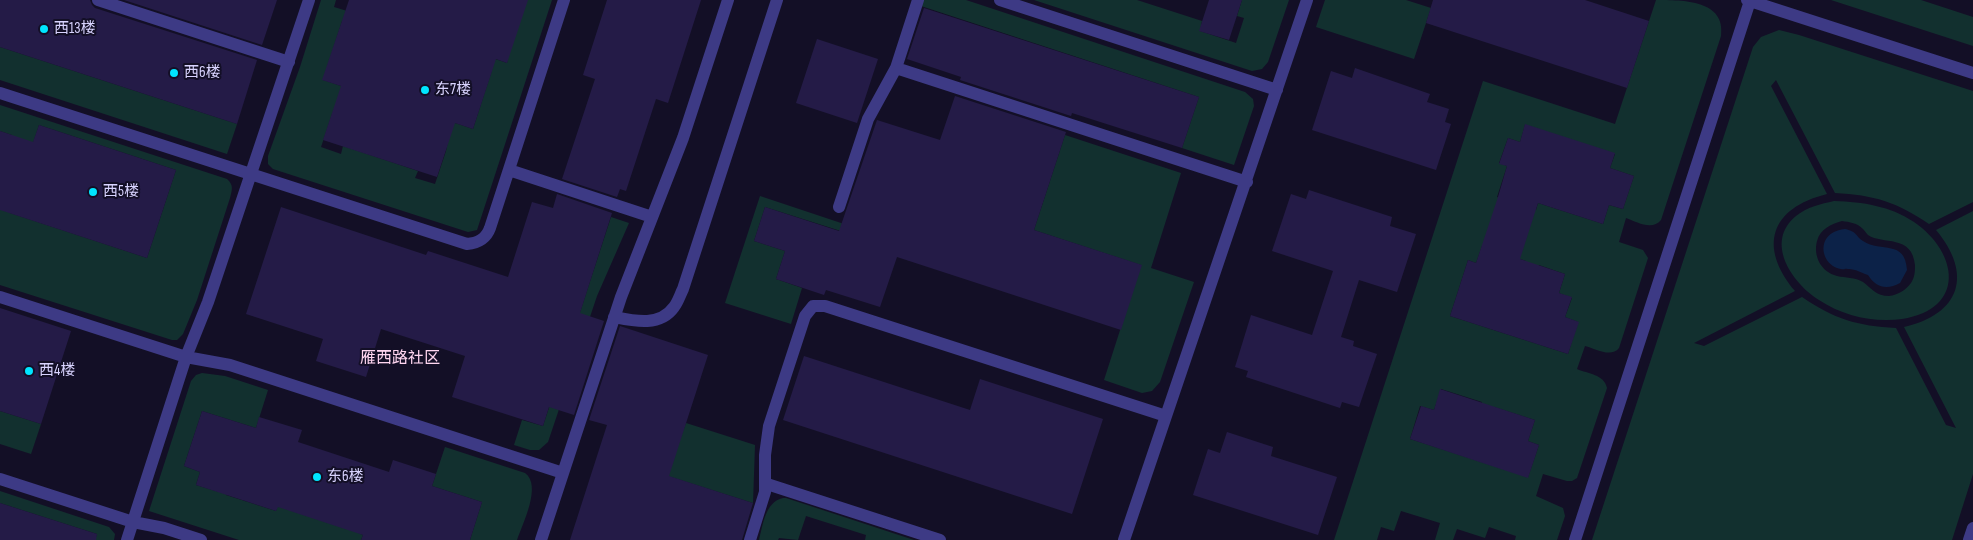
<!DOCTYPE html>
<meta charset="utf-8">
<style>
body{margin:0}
canvas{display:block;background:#130f26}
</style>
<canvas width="1973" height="540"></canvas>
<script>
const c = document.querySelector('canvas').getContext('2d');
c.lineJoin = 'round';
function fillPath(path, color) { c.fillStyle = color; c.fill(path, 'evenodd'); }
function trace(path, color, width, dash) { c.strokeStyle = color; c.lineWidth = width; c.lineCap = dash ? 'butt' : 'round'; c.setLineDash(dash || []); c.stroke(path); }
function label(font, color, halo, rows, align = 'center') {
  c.font = font + ' "Sofia Sans Condensed","Noto Sans SC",sans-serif'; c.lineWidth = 4; c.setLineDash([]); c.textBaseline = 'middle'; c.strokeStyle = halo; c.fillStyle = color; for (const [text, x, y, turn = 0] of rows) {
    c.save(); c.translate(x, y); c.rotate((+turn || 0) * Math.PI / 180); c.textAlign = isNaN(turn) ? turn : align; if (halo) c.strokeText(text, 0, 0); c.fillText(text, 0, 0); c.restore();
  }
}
const green = new Path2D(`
 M 321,0 L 336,0 L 334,7 L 357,14 L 342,21 L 323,80 L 344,87 L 332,114 L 321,147 L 341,154 L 343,146 L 418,171 L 415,178 L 435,184 L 446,151 L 452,122 L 473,129 L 492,70 L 484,55 L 507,63 L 516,0 L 552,0 L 477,230 L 468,232 L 273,169 L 268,164 L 268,156 L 300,67 Z
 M 923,0 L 966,0 L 1245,92 L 1253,99 L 1254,106 L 1234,165 L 1182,148 L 1199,97 L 921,6 Z
 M 1034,0 L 1137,0 L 1202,21 L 1200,31 L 1236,43 L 1244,18 L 1237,16 L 1242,0 L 1289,0 L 1268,62 L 1262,69 L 1252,71 Z
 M 1325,0 L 1406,0 L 1431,8 L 1414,59 L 1316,27 Z
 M 1656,0 C 1683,0 1726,0 1721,36 L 1661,220 C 1652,231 1637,222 1626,218 L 1619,242 L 1643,250 L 1648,258 L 1619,348 C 1611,358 1596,349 1585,346 L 1577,369 C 1588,374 1604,374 1607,388 L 1577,478 L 1572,481 L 1567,481 L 1543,474 L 1536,496 L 1563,508 L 1565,516 L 1557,540 L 1515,540 L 1516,536 L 1489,527 L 1485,538 L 1457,529 L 1453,540 L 1435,540 L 1440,523 L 1401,511 L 1394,531 L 1381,527 L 1377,540 L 1334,540 L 1483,81 L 1615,124 ZM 1525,125 L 1615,154 L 1610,168 L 1634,176 L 1623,209 L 1609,205 L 1603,224 L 1538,203 L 1536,210 L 1497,197 L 1507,166 L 1499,163 L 1508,138 L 1520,142 ZM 1482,246 L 1526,261 L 1511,306 L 1525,310 L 1539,265 L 1565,274 L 1559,293 L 1572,298 L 1565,317 L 1578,322 L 1568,354 L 1450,316 L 1468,260 L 1476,263 ZM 1441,389 L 1482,402 L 1475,424 L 1487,428 L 1494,407 L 1535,420 L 1528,441 L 1539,445 L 1528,477 L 1410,439 L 1420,406 L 1434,410 Z
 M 1831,0 L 1921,0 L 1973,17 L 1973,46 Z
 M 1779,30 L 1799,35 L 1973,91 L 1973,202 L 1929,224 C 1897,202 1874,195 1835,193 L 1776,80 L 1771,86 L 1827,194 C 1770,208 1758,247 1795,291 L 1694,343 L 1704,346 L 1802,297 C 1834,319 1857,326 1896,328 L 1946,425 L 1956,428 L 1904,327 C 1961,314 1973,274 1936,230 L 1973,211 L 1973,474 L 1952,540 L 1592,540 L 1753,47 L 1761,37 Z
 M 0,47 L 237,124 L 227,154 L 0,80 Z
 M 0,105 L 227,179 C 234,185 232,190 230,198 L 197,300 L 183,334 L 177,340 L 172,340 L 0,285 L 0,173 L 12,135 L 0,131 ZM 39,125 L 176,170 L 147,258 L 10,213 Z
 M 1065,135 L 1181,173 L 1151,268 L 1194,282 L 1160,382 L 1152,391 L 1142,393 L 1104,380 L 1141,265 L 1034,230 Z
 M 760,196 L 847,225 L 844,232 L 765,207 L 754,241 L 785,251 L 776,279 L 802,288 L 791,324 L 725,303 Z
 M 1834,201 C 1863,202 1890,206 1914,222 C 1959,253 1966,309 1902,319 C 1874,323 1843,316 1819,300 C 1792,283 1764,242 1796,216 C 1807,207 1821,204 1834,201 ZM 1842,221 C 1850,222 1857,223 1863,229 C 1865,231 1866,233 1868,235 C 1883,245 1912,234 1915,265 C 1915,271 1915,277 1911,283 C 1906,290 1898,295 1889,296 C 1876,296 1871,288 1863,282 C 1855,277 1845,278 1837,276 C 1821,272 1813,256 1817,241 C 1820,229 1831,224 1842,221 Z
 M 611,217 L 629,223 L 597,296 L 548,442 L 539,450 L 530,450 L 514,445 L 522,420 L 543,426 Z
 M 202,373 L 225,376 L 268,390 L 256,428 L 202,411 L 184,466 L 200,472 L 196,485 L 219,492 L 223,479 L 226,495 L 276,511 L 280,498 L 363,535 L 361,540 L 239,540 L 149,511 L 191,381 L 196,375 Z
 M 0,411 L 41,424 L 31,454 L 0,444 Z
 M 686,423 L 755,445 L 753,503 L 671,477 L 642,540 Z
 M 445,447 L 525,473 C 542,485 523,523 517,540 L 470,540 L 482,502 L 432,486 Z
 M 0,491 L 109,527 L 115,534 L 114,540 L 95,540 L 97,534 L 0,503 Z
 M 783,498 L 786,498 L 914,540 L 865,540 L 866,535 L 806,516 L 798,540 L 779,538 L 778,540 L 759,540 C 763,525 765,502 783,498 Z`);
const water = new Path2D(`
 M 1845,229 C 1858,232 1855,236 1863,241 C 1881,253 1905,239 1907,270 L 1900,283 C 1887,290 1876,288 1868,275 C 1862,273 1855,269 1849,269 C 1841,268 1848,270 1841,269 C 1828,267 1820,253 1825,241 C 1829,233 1836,230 1845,229 Z`);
const building = new Path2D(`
 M 0,0 L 90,0 L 92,5 L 95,8 L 257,60 L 237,124 L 0,47 Z
 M 124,0 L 277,0 L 262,45 Z
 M 349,0 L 528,0 L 507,63 L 496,59 L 473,129 L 455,123 L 437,177 L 323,140 L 341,86 L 322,80 Z
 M 607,0 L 701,0 L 668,103 L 656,99 L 626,191 L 620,189 L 617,197 L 562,179 L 595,79 L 583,75 Z
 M 1209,0 L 1242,0 L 1229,40 L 1199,31 Z
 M 1433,0 L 1585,0 L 1649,21 L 1627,88 L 1426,23 Z
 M 924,8 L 1199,97 L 1182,148 L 1072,113 L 1071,116 L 960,80 L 961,77 L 907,59 Z
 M 817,39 L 878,59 L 857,123 L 796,103 Z
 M 1355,68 L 1430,94 L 1427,102 L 1449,109 L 1445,122 L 1451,124 L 1436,170 L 1312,130 L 1331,71 L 1352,78 Z
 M 955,96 L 1066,132 L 1034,230 L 1142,265 L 1121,330 L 897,257 L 880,307 L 826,290 L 824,295 L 776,279 L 785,251 L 754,241 L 765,207 L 839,231 L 877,120 L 940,140 Z
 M 1525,124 L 1615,153 L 1610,168 L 1634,176 L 1623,209 L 1609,205 L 1603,224 L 1538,203 L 1520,259 L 1565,274 L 1559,293 L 1572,297 L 1565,317 L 1579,322 L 1568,354 L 1450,316 L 1468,260 L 1476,263 L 1498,197 L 1507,166 L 1499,164 L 1508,138 L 1520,142 Z
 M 39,125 L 176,170 L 147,258 L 0,210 L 0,131 L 33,142 Z
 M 1309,190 L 1392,217 L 1390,226 L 1416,234 L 1397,292 L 1359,280 L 1341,337 L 1354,341 L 1353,346 L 1377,354 L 1359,407 L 1342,402 L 1340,408 L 1246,377 L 1248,371 L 1235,367 L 1251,315 L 1312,335 L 1333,271 L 1272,251 L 1291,194 L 1306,199 Z
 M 557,194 L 612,213 L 580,313 L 604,321 L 574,415 L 549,407 L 543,426 L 452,397 L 465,356 L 381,329 L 366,377 L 316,361 L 323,339 L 246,314 L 281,207 L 426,255 L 428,251 L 508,277 L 532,202 L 553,208 Z
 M 0,308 L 71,331 L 41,424 L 0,411 Z
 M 620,326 L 708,355 L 669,476 L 753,503 L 742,540 L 570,540 L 607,425 L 589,420 Z
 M 804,356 L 970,410 L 980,379 L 1103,419 L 1072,514 L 783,420 Z
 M 1440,389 L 1535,420 L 1528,441 L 1539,445 L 1528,478 L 1410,439 L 1421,406 L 1434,410 Z
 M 202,411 L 256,428 L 259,417 L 302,430 L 298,442 L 389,472 L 393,460 L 436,474 L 432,486 L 482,502 L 470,540 L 361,540 L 363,535 L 278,507 L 276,511 L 196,485 L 200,472 L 184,466 Z
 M 1227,432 L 1273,447 L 1271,456 L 1337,477 L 1318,535 L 1193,495 L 1208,449 L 1220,453 Z
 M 0,503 L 97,534 L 96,540 L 0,540 Z`);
const minor = new Path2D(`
 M 98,0 L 289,62
 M 1000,0 L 1277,90
 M 1747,0 L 1973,73
 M 896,68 L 1247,182
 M 0,93 L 467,244 C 478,243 486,239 490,228 L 564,0
 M 509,170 L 652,217
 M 839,207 L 868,119 L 896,68 L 918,0
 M 0,297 L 186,357 L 230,365 L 563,473
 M 614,317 C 634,321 660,327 674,307 C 678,302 680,295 683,289 L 777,0
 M 0,479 L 133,522 L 164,528 L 201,540
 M 767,484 L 940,540
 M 127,540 L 186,357 L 208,302 L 309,0
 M 541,540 L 621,297 L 683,138 L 728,0
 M 750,540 L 765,492 L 765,455 L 769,426 L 805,316 L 813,306 L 825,306 L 1166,416
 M 1124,540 L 1307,0
 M 1575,540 L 1750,1
 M 1969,540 L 1973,528`);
const markers = [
 [44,29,5,"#00e5ff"],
 [174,73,5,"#00e5ff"],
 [425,90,5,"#00e5ff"],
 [93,192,5,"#00e5ff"],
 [29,371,5,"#00e5ff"],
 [317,477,5,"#00e5ff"]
];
const poiNames = [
 ["西13楼",54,29],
 ["西6楼",184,73],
 ["东7楼",435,90],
 ["西5楼",103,192],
 ["西4楼",39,371],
 ["东6楼",327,477]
];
const neighbourhoodNames = [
 ["雁西路社区",400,359]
];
fillPath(green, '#12302f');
fillPath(water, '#0c2248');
fillPath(building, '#241b47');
trace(minor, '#3d3a85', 12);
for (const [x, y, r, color] of markers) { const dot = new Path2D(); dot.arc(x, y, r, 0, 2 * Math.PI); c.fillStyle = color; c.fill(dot); trace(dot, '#130f26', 2); }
label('15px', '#d9d4ff', '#130f26', poiNames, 'left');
label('16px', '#ffd6f0', '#130f26', neighbourhoodNames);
</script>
